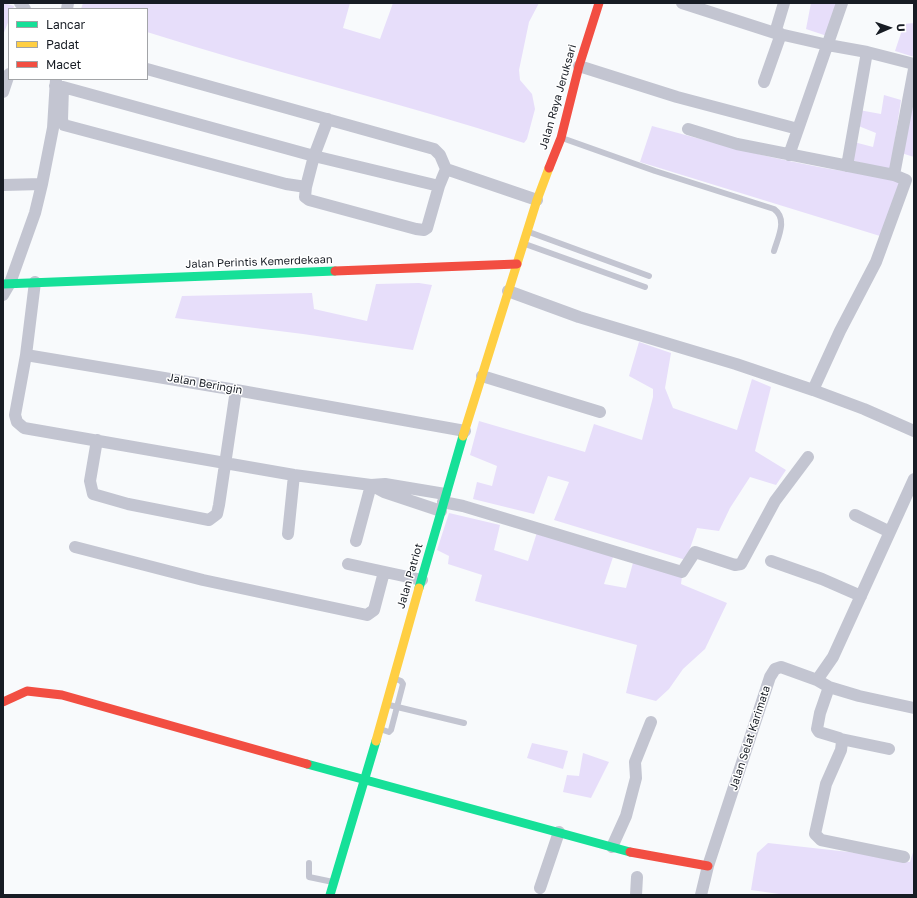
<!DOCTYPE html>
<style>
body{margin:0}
#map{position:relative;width:917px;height:898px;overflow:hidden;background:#f8fafc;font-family:"Golos Text",sans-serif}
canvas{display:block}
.frame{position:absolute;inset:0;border:4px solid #171c24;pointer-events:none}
.legend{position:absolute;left:8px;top:8px;width:140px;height:72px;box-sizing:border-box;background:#fff;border:1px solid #a2a4a7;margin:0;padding:5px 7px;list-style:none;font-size:12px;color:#171c24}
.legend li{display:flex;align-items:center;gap:8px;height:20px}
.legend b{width:20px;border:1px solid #a2a4a7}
.north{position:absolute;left:869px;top:8px;width:40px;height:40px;-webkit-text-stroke:3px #fff;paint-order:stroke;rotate:88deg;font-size:11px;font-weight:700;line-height:16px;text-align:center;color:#171c24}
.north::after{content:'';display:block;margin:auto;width:14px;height:18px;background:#171c24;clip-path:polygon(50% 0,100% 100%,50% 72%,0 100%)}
</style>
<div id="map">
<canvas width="917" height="898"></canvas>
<div class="frame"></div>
<ul class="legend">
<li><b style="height:5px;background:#16e098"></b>Lancar</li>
<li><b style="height:5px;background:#ffcf43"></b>Padat</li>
<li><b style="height:5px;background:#f24e42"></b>Macet</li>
</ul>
<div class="north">U</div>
</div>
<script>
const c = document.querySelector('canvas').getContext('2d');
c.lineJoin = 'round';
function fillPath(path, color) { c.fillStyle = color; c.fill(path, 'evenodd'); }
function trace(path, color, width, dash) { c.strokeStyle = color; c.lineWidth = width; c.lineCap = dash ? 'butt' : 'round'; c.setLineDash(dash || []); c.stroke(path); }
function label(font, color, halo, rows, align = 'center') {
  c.font = font + ' "Golos Text",sans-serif'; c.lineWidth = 3; c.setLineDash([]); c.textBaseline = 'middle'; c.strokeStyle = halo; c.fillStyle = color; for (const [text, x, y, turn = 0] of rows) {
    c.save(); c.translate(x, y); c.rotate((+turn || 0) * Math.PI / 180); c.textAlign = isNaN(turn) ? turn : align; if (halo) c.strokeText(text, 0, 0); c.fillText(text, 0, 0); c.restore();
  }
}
const green = new Path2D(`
 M 3,3 L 14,6 L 13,9 L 9,9 L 9,20 L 3,35 Z
 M 83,3 L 350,3 L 343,28 L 380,39 L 393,3 L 539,3 L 529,22 L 519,70 L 520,80 L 532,94 L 535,109 L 527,139 L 524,143 C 400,102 272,72 147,32 L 147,9 L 81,9 Z
 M 811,3 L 837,3 L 827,36 L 806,29 Z
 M 914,21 L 914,57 L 895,51 L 904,24 L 914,23 Z
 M 914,83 L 914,157 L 898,152 L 890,170 L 850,160 L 854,142 L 873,147 L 876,133 L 856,125 L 859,110 L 881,114 L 884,95 L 901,100 L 894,146 Z
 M 652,126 C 704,140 756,155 809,165 C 839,172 870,173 900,182 L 880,236 L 640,162 Z
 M 419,283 L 432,285 L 413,350 L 303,334 L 175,318 L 182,296 L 312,293 L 314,309 L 367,321 L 376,284 Z
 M 639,342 L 671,353 L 665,388 L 673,408 L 737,430 L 752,379 L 771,387 L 755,451 L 786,470 L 776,485 L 750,477 L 730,508 L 719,531 L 697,528 L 686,560 L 554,520 L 569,482 L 548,476 L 534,514 L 473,499 L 477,482 L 492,486 L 497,466 L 470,455 L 479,421 L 585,452 L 594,424 L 642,440 L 653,397 L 653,389 L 629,376 Z
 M 449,513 L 500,525 L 494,550 L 528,561 L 539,526 L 616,548 L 604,584 L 626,588 L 636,552 L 683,568 L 681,584 L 727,603 L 705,649 L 683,669 L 669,689 L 656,701 L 626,693 L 637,645 L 475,601 L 482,575 L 448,564 L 449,556 L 437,550 Z
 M 532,743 L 568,751 L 563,769 L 527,758 Z
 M 583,753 L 609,762 L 591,798 L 563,792 L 567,775 L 579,776 Z
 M 768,843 L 858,853 L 910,862 L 914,849 L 914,895 L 786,895 L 751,890 L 757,853 Z`);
const lane = new Path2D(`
 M 562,138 L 655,171 L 774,209 C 788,219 778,237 774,251
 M 529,232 L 649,276
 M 525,244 L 645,287
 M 389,705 L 464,723
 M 380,729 L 389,732 L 391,730 L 403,684 L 401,681 L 396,679
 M 309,863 L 309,877 L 333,882`);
const street = new Path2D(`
 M 20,3 L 25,9
 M 682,3 L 775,33 L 828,45 L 867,52 L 914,64
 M 67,9 L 68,3
 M 775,33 L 784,3
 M 579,66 L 677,97 L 798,129
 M 147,69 L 434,149 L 440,155 L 446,169 L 537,200
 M 764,82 L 781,34
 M 55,86 L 63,87 L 62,120 L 64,125 L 286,184 L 306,187 L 305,197 L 309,200 L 416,229 L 424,230 L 427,228 L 439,186 L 446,169
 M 63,87 L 314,156 L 439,186
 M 3,92 L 9,74
 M 688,129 L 737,144 L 894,175 L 906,180 L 876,262 L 840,331 L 813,390
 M 789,155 L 842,3
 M 847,166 L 867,52
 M 894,175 L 914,69
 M 3,185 L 42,184
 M 306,187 L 314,156 L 328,119
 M 35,282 L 26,355 L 236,390 L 465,431
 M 508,291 L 579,317 L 736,364 L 813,390 L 864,409 L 914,431
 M 3,295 L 10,283 L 35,213 L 42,184 L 53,128 L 56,79
 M 26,355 L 15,415 L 17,422 L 24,428 L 294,475 L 371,485 L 385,484 L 445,494
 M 482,376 L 600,412
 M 97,440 L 90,481 L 93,494 L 128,504 L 209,520 L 217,514 L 219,505 L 236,390
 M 371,485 L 384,492 L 441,511
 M 443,502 L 463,506 L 682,572 L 695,552 L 735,565 L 741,564 L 775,501 L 808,457
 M 855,515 L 890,532
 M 288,534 L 294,475
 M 356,541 L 371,485
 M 75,547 L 203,580 L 367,615 L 374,610 L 384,572
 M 771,561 L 822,579 L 861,596
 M 348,564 L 422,580
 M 817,680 L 829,687 L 820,713 L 817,729 L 819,732 L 839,738 L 842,742 L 841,750 L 826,784 L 815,834 L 821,840 L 904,857
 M 829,687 L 859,696 L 914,708
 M 841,739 L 889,749
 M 612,847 L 626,816 L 636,778 L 635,762 L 651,722
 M 540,888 L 559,832
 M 636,895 L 637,877
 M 701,895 L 708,866 L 770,677 L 775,669 L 781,667 L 817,680 L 833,657 L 914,479`);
const fast = new Path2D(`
 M 3,284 L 335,271
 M 419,588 L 463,436
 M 307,764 L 630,852
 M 330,895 L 376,741`);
const slow = new Path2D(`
 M 463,436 L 537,200 L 549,168
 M 376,741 L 419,588`);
const jam = new Path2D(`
 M 549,168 L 561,138 L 579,66 L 599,3
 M 335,271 L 517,264
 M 3,702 L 27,691 L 62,695 L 307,764
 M 630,852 L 708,866`);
const streetNames = [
 ["Jalan Raya Jeruksari",558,97,-74],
 ["Jalan Perintis Kemerdekaan",259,262,-2],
 ["Jalan Beringin",205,384,10],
 ["Jalan Patriot",410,576,-74],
 ["Jalan Selat Karimata",750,738,-72]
];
fillPath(green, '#e7defa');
trace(lane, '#c3c5d1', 6);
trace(street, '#c3c5d1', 12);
trace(fast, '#16e098', 9);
trace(slow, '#ffcf43', 9);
trace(jam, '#f24e42', 9);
label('11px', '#171c24', '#fff', streetNames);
</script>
